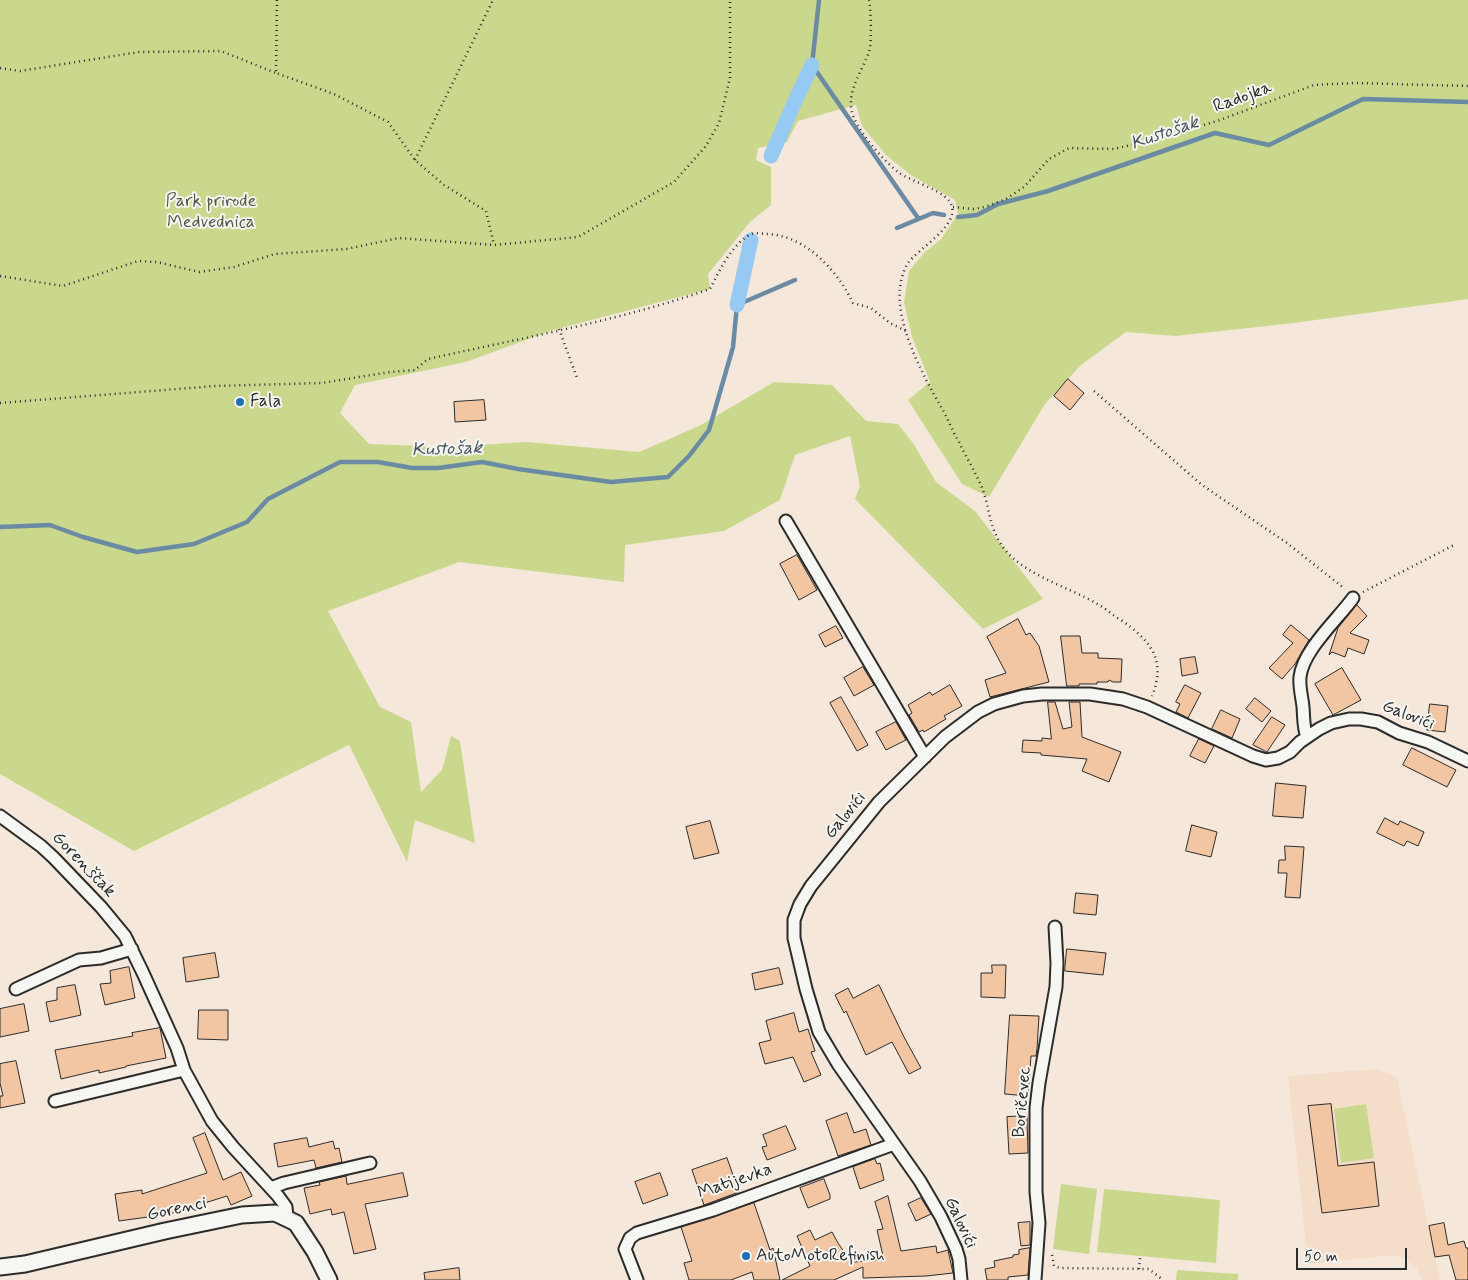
<!DOCTYPE html>
<meta charset="utf-8">
<style>
body{margin:0}
#map{position:relative;width:1468px;height:1280px;overflow:hidden;background:#f5e8da;font-family:Mynerve,sans-serif}
canvas{display:block}
.scale{position:absolute;left:1296px;top:1248px;width:111px;height:22px;box-sizing:border-box;border:2px solid #2b2b2b;border-top:0;padding-left:6px;font-size:15px;line-height:18px;white-space:nowrap;color:#2b2b2b;-webkit-text-stroke:4px #f6f6f2;paint-order:stroke}
</style>
<div id="map">
<canvas width="1468" height="1280"></canvas>
<div class="scale">50 m</div>
</div>
<script>
const c = document.querySelector('canvas').getContext('2d');
c.lineJoin = 'round';
function fillPath(path, color) { c.fillStyle = color; c.fill(path, 'evenodd'); }
function trace(path, color, width, dash) { c.strokeStyle = color; c.lineWidth = width; c.lineCap = dash ? 'butt' : 'round'; c.setLineDash(dash || []); c.stroke(path); }
function label(font, color, halo, rows, align = 'center') {
  c.font = font + ' Mynerve,sans-serif'; c.lineWidth = 4; c.setLineDash([]); c.textBaseline = 'middle'; c.strokeStyle = halo; c.fillStyle = color; for (const [text, x, y, turn = 0] of rows) {
    c.save(); c.translate(x, y); c.rotate((+turn || 0) * Math.PI / 180); c.textAlign = isNaN(turn) ? turn : align; if (halo) c.strokeText(text, 0, 0); c.fillText(text, 0, 0); c.restore();
  }
}
const built = new Path2D(`
 M 1376,1069 L 1397,1077 L 1440,1280 L 1423,1280 L 1416,1268 L 1405,1258 L 1394,1255 L 1308,1264 L 1288,1076 Z`);
const green = new Path2D(`
 M 0,0 L 1468,0 L 1468,299 L 1294,323 L 1175,336 L 1126,332 L 1081,365 L 1045,404 L 989,497 L 962,484 L 908,400 L 930,382 L 912,337 L 904,302 L 909,271 L 924,253 L 941,239 L 958,214 L 955,200 L 912,176 L 886,155 L 862,126 L 856,105 L 798,121 L 787,142 L 758,148 L 756,160 L 771,167 L 771,205 L 750,222 L 708,274 L 710,289 L 553,330 L 466,362 L 355,385 L 340,413 L 369,444 L 448,447 L 527,442 L 639,452 L 699,426 L 774,382 L 832,385 L 866,421 L 898,424 L 913,443 L 936,482 L 975,511 L 1043,599 L 983,629 L 855,499 L 860,486 L 850,436 L 795,455 L 780,500 L 724,531 L 625,545 L 624,582 L 459,562 L 328,611 L 380,707 L 411,722 L 421,792 L 442,770 L 451,736 L 460,741 L 475,843 L 415,820 L 407,862 L 349,745 L 134,851 L 0,774 Z
 M 1366,1104 L 1374,1158 L 1341,1163 L 1334,1109 Z
 M 1061,1184 L 1097,1189 L 1089,1254 L 1053,1249 Z
 M 1104,1189 L 1220,1200 L 1216,1263 L 1097,1252 Z
 M 1177,1270 L 1238,1274 L 1238,1280 L 1176,1280 Z`);
const stream = new Path2D(`
 M 819,0 L 812,65 L 918,218
 M 958,217 L 977,215 L 998,204 L 1048,191 L 1215,133 L 1269,145 L 1363,99 L 1468,102
 M 897,228 L 933,213 L 944,215
 M 0,527 L 50,525 L 83,537 L 137,552 L 194,544 L 247,522 L 268,499 L 340,462 L 378,462 L 412,468 L 438,468 L 482,462 L 518,469 L 611,482 L 668,477 L 689,456 L 709,430 L 733,347 L 737,305 L 795,280`);
const canal = new Path2D(`
 M 771,156 L 796,99 L 812,65
 M 737,305 L 751,240`);
const building = new Path2D(`
 M 1068,379 L 1084,393 L 1070,410 L 1054,396 Z
 M 484,400 L 486,420 L 455,422 L 454,402 Z
 M 797,555 L 817,590 L 799,600 L 780,564 Z
 M 1357,605 L 1367,616 L 1350,633 L 1369,640 L 1364,654 L 1348,648 L 1345,657 L 1332,652 L 1329,655 L 1338,628 Z
 M 1018,619 L 1026,635 L 1030,633 L 1039,646 L 1049,682 L 990,697 L 985,680 L 1006,673 L 987,637 Z
 M 1291,625 L 1309,640 L 1295,664 L 1282,679 L 1269,668 L 1293,643 L 1283,635 Z
 M 836,626 L 843,638 L 825,647 L 819,635 Z
 M 1061,636 L 1080,636 L 1082,653 L 1098,653 L 1098,658 L 1122,659 L 1121,682 L 1113,682 L 1109,680 L 1108,682 L 1097,682 L 1097,684 L 1079,684 L 1079,686 L 1067,686 Z
 M 1195,657 L 1198,673 L 1182,676 L 1180,659 Z
 M 863,667 L 874,685 L 854,696 L 844,678 Z
 M 1342,668 L 1361,700 L 1333,715 L 1315,684 Z
 M 950,685 L 962,706 L 944,716 L 946,719 L 924,732 L 923,730 L 919,732 L 909,715 L 912,713 L 908,705 L 930,692 L 932,695 Z
 M 1185,685 L 1201,693 L 1188,718 L 1176,712 L 1180,704 L 1176,702 Z
 M 841,697 L 868,745 L 857,751 L 830,703 Z
 M 1255,698 L 1271,711 L 1262,722 L 1246,709 Z
 M 1048,702 L 1055,702 L 1063,729 L 1072,727 L 1069,702 L 1080,702 L 1082,737 L 1121,752 L 1109,782 L 1082,771 L 1087,759 L 1041,755 L 1041,753 L 1022,752 L 1023,740 L 1042,741 L 1042,738 L 1051,739 Z
 M 1430,704 L 1448,706 L 1445,732 L 1427,730 Z
 M 1221,710 L 1240,719 L 1232,738 L 1212,729 Z
 M 1272,717 L 1285,725 L 1267,752 L 1253,745 Z
 M 896,722 L 906,740 L 886,750 L 876,732 Z
 M 1199,739 L 1214,746 L 1205,763 L 1190,756 Z
 M 1412,748 L 1456,770 L 1447,787 L 1403,765 Z
 M 1276,783 L 1306,786 L 1303,818 L 1273,816 Z
 M 1385,818 L 1398,825 L 1400,821 L 1424,832 L 1418,846 L 1407,841 L 1404,846 L 1377,833 Z
 M 710,821 L 719,853 L 694,859 L 686,827 Z
 M 1192,825 L 1217,832 L 1211,857 L 1186,851 Z
 M 1285,846 L 1304,847 L 1300,898 L 1285,897 L 1287,873 L 1278,873 L 1279,860 L 1285,860 Z
 M 1076,893 L 1098,895 L 1096,915 L 1074,913 Z
 M 1067,949 L 1106,953 L 1103,975 L 1065,971 Z
 M 215,953 L 219,977 L 186,982 L 183,958 Z
 M 992,965 L 1006,965 L 1005,998 L 981,997 L 981,973 L 992,973 Z
 M 129,967 L 135,998 L 105,1005 L 100,984 L 111,983 L 110,971 Z
 M 779,968 L 783,984 L 755,990 L 752,974 Z
 M 75,985 L 81,1015 L 50,1022 L 46,1002 L 57,1000 L 57,988 Z
 M 879,985 L 904,1037 L 921,1068 L 909,1074 L 892,1042 L 866,1055 L 846,1011 L 844,1013 L 835,995 L 848,988 L 853,998 Z
 M 24,1004 L 29,1031 L 0,1037 L 0,1009 Z
 M 199,1010 L 228,1010 L 228,1040 L 198,1039 Z
 M 794,1013 L 799,1032 L 808,1029 L 815,1051 L 811,1052 L 821,1075 L 804,1082 L 793,1057 L 765,1064 L 759,1043 L 771,1040 L 766,1021 Z
 M 1010,1015 L 1039,1016 L 1037,1049 L 1036,1056 L 1031,1056 L 1028,1096 L 1005,1094 Z
 M 160,1028 L 166,1058 L 126,1066 L 126,1067 L 99,1073 L 99,1070 L 61,1079 L 55,1050 L 133,1036 L 132,1033 Z
 M 16,1061 L 25,1103 L 0,1108 L 0,1096 L 3,1096 L 0,1083 L 0,1064 Z
 M 1331,1104 L 1338,1166 L 1374,1162 L 1379,1206 L 1322,1213 L 1308,1106 Z
 M 847,1113 L 854,1133 L 866,1129 L 871,1145 L 838,1156 L 826,1121 Z
 M 1027,1116 L 1028,1153 L 1009,1154 L 1007,1117 Z
 M 786,1126 L 796,1149 L 767,1160 L 762,1147 L 767,1146 L 763,1135 Z
 M 205,1133 L 223,1180 L 241,1172 L 252,1196 L 231,1205 L 227,1196 L 163,1216 L 162,1215 L 119,1221 L 115,1194 L 142,1190 L 142,1194 L 207,1173 L 193,1138 Z
 M 307,1138 L 309,1147 L 333,1141 L 335,1149 L 339,1148 L 342,1162 L 316,1168 L 314,1160 L 278,1167 L 274,1144 Z
 M 727,1158 L 739,1192 L 704,1205 L 692,1170 Z
 M 875,1159 L 877,1164 L 880,1163 L 884,1180 L 860,1189 L 853,1167 Z
 M 403,1173 L 408,1196 L 365,1204 L 376,1249 L 354,1254 L 344,1212 L 332,1215 L 331,1209 L 310,1214 L 304,1188 L 320,1185 L 319,1182 L 346,1176 L 347,1184 Z
 M 660,1173 L 668,1195 L 643,1204 L 635,1182 Z
 M 824,1179 L 830,1195 L 830,1199 L 808,1208 L 800,1188 Z
 M 888,1196 L 901,1251 L 936,1246 L 937,1253 L 948,1250 L 953,1273 L 926,1276 L 863,1278 L 863,1267 L 834,1280 L 782,1280 L 810,1266 L 797,1236 L 810,1230 L 815,1240 L 832,1232 L 838,1243 L 851,1262 L 884,1260 L 877,1230 L 883,1229 L 875,1202 Z
 M 921,1198 L 931,1214 L 916,1221 L 908,1204 Z
 M 754,1203 L 770,1250 L 773,1248 L 780,1280 L 754,1280 L 752,1272 L 731,1280 L 689,1280 L 684,1263 L 692,1261 L 681,1227 Z
 M 1030,1222 L 1030,1245 L 1021,1246 L 1018,1223 Z
 M 1444,1223 L 1448,1245 L 1464,1241 L 1466,1248 L 1468,1248 L 1468,1280 L 1456,1280 L 1449,1255 L 1435,1257 L 1429,1226 Z
 M 1030,1248 L 1028,1275 L 1008,1277 L 1008,1280 L 987,1280 L 985,1269 L 995,1267 L 994,1261 L 1013,1257 L 1013,1255 L 1019,1254 L 1019,1250 Z
 M 459,1268 L 460,1280 L 425,1280 L 424,1273 Z`);
const path = new Path2D(`
 M 277,0 L 276,73 L 334,94 L 388,122 L 415,160 L 444,185 L 486,211 L 494,245
 M 869,0 C 871,9 872,44 869,52 C 861,74 844,94 854,118 C 862,136 883,160 898,172 C 911,182 949,191 952,207 C 957,227 918,249 908,263 C 903,271 901,280 900,288 C 896,326 923,375 941,407 C 948,418 952,431 959,442 C 965,455 973,468 979,481 C 988,498 988,518 996,535 C 1012,573 1067,585 1099,605 C 1107,609 1113,616 1121,620 C 1150,640 1167,660 1152,696
 M 0,68 L 20,71 L 139,52 L 221,51 L 276,73
 M 415,160 L 493,0
 M 953,207 L 973,209 L 985,207 L 1006,199 L 1024,187 L 1049,159 L 1069,148 L 1114,149 L 1169,136 L 1220,120 L 1314,85 L 1355,83 L 1468,86
 M 0,276 L 63,286 L 138,261 L 157,262 L 199,272 L 234,267 L 275,254 L 346,249 L 399,238 L 494,245 L 578,237 L 674,182 L 706,146 L 719,123 L 730,78 L 730,0
 M 559,329 L 577,378
 M 1094,391 L 1202,485 L 1287,543 L 1345,589
 M 0,403 L 215,386 L 322,383 L 390,372 L 415,370 L 428,359 C 522,338 618,321 710,289 C 720,270 731,245 751,234 C 756,232 762,234 767,234 C 805,235 838,271 853,303 L 871,308 L 890,323 L 906,331
 M 1363,592 L 1454,545
 M 1052,1255 L 1054,1266 L 1060,1268 L 1149,1269 L 1163,1280
 M 1139,1269 L 1140,1258`);
const minor = new Path2D(`
 M 786,521 L 925,757
 M 1307,737 C 1303,727 1304,718 1303,707 C 1302,697 1299,687 1300,677 C 1303,650 1338,619 1353,598
 M 0,816 L 41,846 L 54,858 L 101,907 L 125,936 L 143,973 L 177,1048 L 184,1070 L 212,1121 L 233,1147 L 278,1196 L 286,1207 L 287,1217
 M 16,989 L 79,960 L 101,958 L 132,949
 M 55,1101 L 184,1070
 M 271,1188 L 284,1183 L 370,1163
 M 637,1280 L 625,1249 L 630,1238 L 637,1233 L 713,1210 L 894,1144
 M 961,1280 L 959,1259 L 956,1249 L 941,1217 L 920,1181 L 838,1064 L 819,1032 L 806,989 L 794,938 L 794,920 L 800,904 L 811,886 L 879,802 L 945,737 L 978,712 L 994,704 L 1023,696 L 1042,694 L 1090,694 L 1123,699 L 1147,707 L 1253,756 L 1266,760 L 1278,758 L 1290,752 L 1300,742 L 1319,729 L 1331,723 L 1349,719 L 1361,719 L 1378,722 L 1399,733 L 1428,742 L 1468,761
 M 1035,1280 L 1039,1223 L 1036,1192 L 1036,1108 L 1039,1083 L 1056,987 L 1057,963 L 1055,927`);
const tertiary = new Path2D(`
 M 0,1267 L 25,1264 L 165,1231 L 242,1215 L 275,1213 L 296,1223 L 315,1252 L 329,1280`);
const markers = [
 [240,402,5,"#1f6fb2"],
 [746,1256,5,"#1f6fb2"]
];
const streetNames = [
 ["Radojka",1243,98,-20],
 ["Galovići",1408,716,21],
 ["Galovići",846,816,-51],
 ["Gorenščak",83,865,46],
 ["Boričevec",1023,1102,-85],
 ["Matijevka",735,1182,-19],
 ["Gorenci",177,1210,-12],
 ["Galovići",960,1223,65]
];
const parkNames = [
 ["Park prirode",211,202],
 ["Medvednica",211,223]
];
const poiNames = [
 ["Fala",250,402],
 ["AutoMotoRefinish",756,1256]
];
const waterNames = [
 ["Kustošak",1165,134,-19],
 ["Kustošak",447,450,-2]
];
fillPath(built, '#f4dec9');
fillPath(green, '#c9d88c');
trace(stream, '#6b8aa3', 4.5);
trace(canal, '#96caf3', 15);
fillPath(building, '#f2c6a2');
trace(building, '#2b2b2b', 1);
trace(minor, '#2b2b2b', 15);
trace(tertiary, '#2b2b2b', 19);
trace(path, '#2b2b2b', 2.5, [1, 4]);
trace(minor, '#f6f6f2', 11);
trace(tertiary, '#f6f6f2', 15);
for (const [x, y, r, color] of markers) { const dot = new Path2D(); dot.arc(x, y, r, 0, 2 * Math.PI); c.fillStyle = color; c.fill(dot); trace(dot, '#f6f6f2', 2); }
label('18px', '#2b2b2b', '#f6f6f2', streetNames);
label('18px', '#525643', '#f6f6f2', parkNames);
label('18px', '#2b2b2b', '#f6f6f2', poiNames, 'left');
label('italic 19px', '#46535d', '#f6f6f2', waterNames);
</script>
